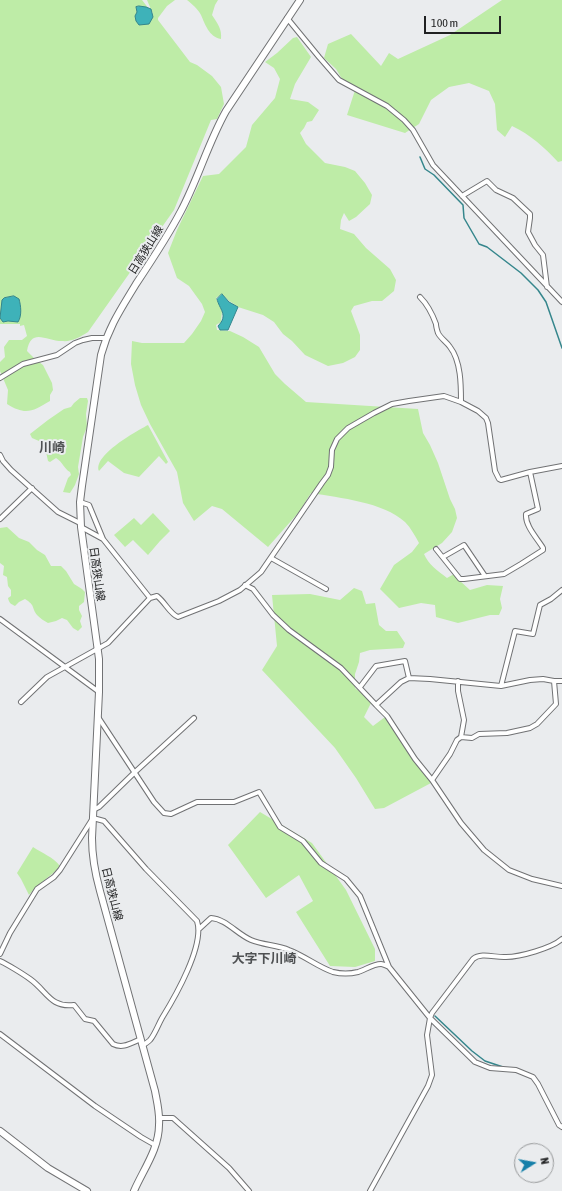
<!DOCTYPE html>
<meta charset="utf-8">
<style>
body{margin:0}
#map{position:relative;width:562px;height:1191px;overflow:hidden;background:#eaecee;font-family:"Asap Condensed",sans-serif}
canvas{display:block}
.north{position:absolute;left:514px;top:1143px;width:40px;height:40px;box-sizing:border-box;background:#eaecee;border:1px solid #999b9c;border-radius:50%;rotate:79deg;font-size:11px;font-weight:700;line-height:16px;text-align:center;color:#202122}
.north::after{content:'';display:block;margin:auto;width:14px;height:18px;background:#1680a9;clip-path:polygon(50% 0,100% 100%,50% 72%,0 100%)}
.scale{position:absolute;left:424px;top:16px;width:77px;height:18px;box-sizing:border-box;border:2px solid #202122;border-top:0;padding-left:5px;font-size:12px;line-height:14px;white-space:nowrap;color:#202122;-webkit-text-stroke:3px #eaecee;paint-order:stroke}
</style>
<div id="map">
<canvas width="562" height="1191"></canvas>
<div class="north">N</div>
<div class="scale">100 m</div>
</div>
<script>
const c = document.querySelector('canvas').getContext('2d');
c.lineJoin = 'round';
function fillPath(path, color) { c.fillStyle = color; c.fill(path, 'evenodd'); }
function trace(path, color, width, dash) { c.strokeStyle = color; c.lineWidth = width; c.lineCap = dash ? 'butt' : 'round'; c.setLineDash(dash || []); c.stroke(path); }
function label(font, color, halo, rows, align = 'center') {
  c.font = font + ' "Asap Condensed","Noto Sans JP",sans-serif'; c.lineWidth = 4; c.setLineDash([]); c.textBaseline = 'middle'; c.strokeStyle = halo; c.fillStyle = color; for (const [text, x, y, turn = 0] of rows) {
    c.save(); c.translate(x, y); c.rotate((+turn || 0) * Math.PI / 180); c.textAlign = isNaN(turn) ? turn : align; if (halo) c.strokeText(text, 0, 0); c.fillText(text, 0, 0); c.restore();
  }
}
const green = new Path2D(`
 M 0,0 L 142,0 L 153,14 L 147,0 L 175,0 L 167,6 L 158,18 L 158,20 L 190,62 L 197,65 L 212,76 L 221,87 L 224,104 L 217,119 L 211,120 L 174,210 L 88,332 C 80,337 72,342 62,341 C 46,341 31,327 27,351 L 36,360 L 43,365 L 52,383 L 53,390 L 50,395 L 50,401 C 33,411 26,416 7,404 L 8,390 L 0,371 L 0,362 L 5,357 L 4,347 L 9,340 L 22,340 L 27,336 L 24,325 L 20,326 L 20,324 L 0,324 Z
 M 187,0 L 218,0 L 215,5 L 212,15 C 218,24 222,29 221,39 C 209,37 205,24 201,15 C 198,9 192,4 187,0 Z
 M 502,0 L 562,0 L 562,161 L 558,162 C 544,147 531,135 512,126 L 505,137 L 497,130 L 495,104 L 489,91 L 469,83 L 449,87 L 431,100 L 419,124 L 405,133 L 347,115 L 356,87 L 342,79 L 336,69 L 324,58 L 328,44 L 351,34 L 381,66 L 389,53 L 398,59 L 450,35 Z
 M 297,37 L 311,57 L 295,84 L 290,99 L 308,102 L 319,110 L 312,121 L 307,122 L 304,128 L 300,133 L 306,144 L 325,163 L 345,167 L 355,171 L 365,183 L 372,195 L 370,204 L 356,217 L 349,221 L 344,213 L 341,220 L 340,229 L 354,234 L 366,248 L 390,269 L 396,280 L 394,291 L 382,301 L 372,301 L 354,306 L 351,311 L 360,335 L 360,350 L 355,357 L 343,363 L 328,366 L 305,355 L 292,341 L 283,334 L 274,322 L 263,315 L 238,307 L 228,300 L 222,294 L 216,298 L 222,311 L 221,322 L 216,325 L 217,330 L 230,331 L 243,337 L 259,347 L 275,374 L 285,384 L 306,402 L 418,409 L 423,433 L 430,445 L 438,463 L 450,499 L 455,509 L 457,518 L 452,532 L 442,543 L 424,554 C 428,564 438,571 447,578 L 454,574 L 460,581 L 470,590 L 487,585 L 503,586 L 500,599 L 502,608 L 499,615 L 490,615 L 458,623 L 436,617 L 435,605 L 421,603 L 399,608 L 380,589 L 394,565 L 412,552 L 419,543 C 415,536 411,528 405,522 C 383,502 340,498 311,493 L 299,512 L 268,547 L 222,509 L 212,506 L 194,521 L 183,503 L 177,472 L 150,424 L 141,405 L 135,385 L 131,364 L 132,341 L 142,343 L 184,343 L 192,334 L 201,321 L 205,312 L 202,304 L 189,286 L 177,278 L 168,253 L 177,230 L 203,176 L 219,174 L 246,147 L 252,125 L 275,98 L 280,79 L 274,68 L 265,62 L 277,53 L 293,38 Z
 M 80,398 L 87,398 L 88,401 L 86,414 L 87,427 L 83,437 L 78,467 L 79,474 L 75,485 L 70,493 L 63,492 L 68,478 L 71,475 L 70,472 C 64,469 63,462 56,458 L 50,462 L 48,461 L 46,452 L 39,441 L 32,438 L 30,434 L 48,420 L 64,409 L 71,407 L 74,403 Z
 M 148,425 L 168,462 L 166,464 L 159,456 L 139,477 L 124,473 L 108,461 L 99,471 C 93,455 137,431 148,425 Z
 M 153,513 L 170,531 L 160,541 L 148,555 L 133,540 L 125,547 L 114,535 L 134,518 L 141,525 Z
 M 7,527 L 19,538 L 29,542 L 37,550 L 45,555 L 51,566 L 61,566 L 66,571 L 74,584 L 82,589 L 85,592 L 84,602 L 79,606 L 79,610 L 82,616 L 80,621 L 82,627 L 78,631 L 73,628 L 67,620 L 62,618 L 56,621 L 48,623 C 44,621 40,618 37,615 C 31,607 36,606 25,599 L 19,602 L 15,606 C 11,604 9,603 8,598 L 11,596 L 11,590 L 8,586 L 7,577 L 3,575 L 4,566 L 0,563 L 0,528 Z
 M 354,588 L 362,591 L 366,604 L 375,603 L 379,625 L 386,631 L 397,631 L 405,643 L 403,648 L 370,650 L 360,653 L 359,662 L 355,674 L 355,688 L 363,694 L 371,703 L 364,717 L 373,726 L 385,717 C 401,739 414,762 431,783 L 384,808 L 375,809 L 356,778 L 335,748 L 262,670 L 277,646 L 272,595 L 310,594 L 340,600 Z
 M 260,812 L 312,843 L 346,890 L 375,949 L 375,961 L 355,967 L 330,966 L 296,912 L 313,901 L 299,875 L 266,898 L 228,845 Z
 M 33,847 C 42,853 53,857 60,866 C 51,877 38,883 29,895 L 21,879 L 17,873 Z`);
const water = new Path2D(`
 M 139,6 L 146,7 L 151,9 L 153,17 L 149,24 L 139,25 L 136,21 L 135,16 L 137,12 L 136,7 Z
 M 222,294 L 229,302 L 238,307 L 228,330 L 220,330 L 218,326 C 229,315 219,309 217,299 Z
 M 14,296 L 19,299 C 21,306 22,316 18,322 L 8,321 L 3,322 L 0,318 L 2,300 L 4,298 Z`);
const stream = new Path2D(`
 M 420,157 L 425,169 L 434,175 L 463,205 L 464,218 L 479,244 L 487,247 L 521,273 L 538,290 L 546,302 L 562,348
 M 435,1016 L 472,1051 L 485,1061 L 503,1067`);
const street = new Path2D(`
 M 287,18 L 319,57 L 339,80 L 387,106 L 404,120 L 413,130 L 433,165 L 562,302
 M 462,196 L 487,181 L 496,190 L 513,198 L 530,214 L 530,218 L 528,232 L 535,245 L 543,255 L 547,287
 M 420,297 C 428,305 432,313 436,324 C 436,326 437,330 438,333 C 441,339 447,342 450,347 C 461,361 461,385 461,402
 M 0,378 L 23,364 L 57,355 L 75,343 L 83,340 L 92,338 L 106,338
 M 0,455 L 3,461 L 11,470 L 58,512 L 80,523
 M 80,502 L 89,505 L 103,539 L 150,598 L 157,596 C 165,602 170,614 178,617 L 219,601 L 240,590 L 261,572 L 322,483 L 328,475 L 331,467 L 332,450 L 337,439 L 348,428 L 374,413 L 392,404 L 409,401 L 444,396 L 461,402 L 478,411 L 486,418 L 488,423 L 495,471 L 499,479 L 501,480 L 530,472 L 562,466
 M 0,519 L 32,488
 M 81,527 L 103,539
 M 436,549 L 460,579 L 464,579 L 504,574 L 521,564 L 543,550 L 543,548 C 537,538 525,526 526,514 L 538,509 L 530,472
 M 443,557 L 464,545 L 485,576
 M 271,558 L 326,589
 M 245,585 L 253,589 L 273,615 L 289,630 L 341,668 L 376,705 L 387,716 L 415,759 L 432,780 L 461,823 L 484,850 L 509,870 L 532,879 L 562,886
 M 0,619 L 99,692
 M 458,681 L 458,691 L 464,720 L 461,737
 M 501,686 L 515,631 L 533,634 L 540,605 L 551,599 L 562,590
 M 360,687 L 376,666 L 405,661 L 409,678
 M 21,702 L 47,677 L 108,643 L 150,598
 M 376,705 L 401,682 L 409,678 L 430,679 L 501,686 L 530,680 L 543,679 L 554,681 L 562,681
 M 98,717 L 154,802 L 164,813 L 171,814 L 197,802 L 234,802 L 259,792 L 280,827 L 303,841 L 321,863 L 346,879 L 360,896 L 389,967 L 430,1018 L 475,1062 L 490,1068 L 516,1070 L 533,1077 L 538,1084 L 559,1125 L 562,1127
 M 432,780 L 450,754 L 457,740 L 461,737 L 472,738 L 479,734 L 507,733 L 530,728 L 537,724 L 556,704 L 554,681
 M 93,810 L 99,807 L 134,773 L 194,718
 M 199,929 L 211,918 C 226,919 237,934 251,940 C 263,945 277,945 289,950 C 305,956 318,967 333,972 C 341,974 350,974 358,972 C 365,970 373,964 381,964 C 383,964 387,966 389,967
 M 0,954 L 10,933 L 37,889 L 54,877 L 60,870 L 93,818 L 104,821 L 146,869 L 197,921 C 205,945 175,997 162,1018 C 158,1025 155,1034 150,1040 C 148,1042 145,1044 142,1046
 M 0,961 C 7,964 23,974 30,979 C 47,991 50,1008 74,1005 L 85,1019 L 94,1021 L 113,1044 C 123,1049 131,1043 141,1039
 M 0,1034 L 95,1106 L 141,1137 L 155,1145
 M 159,1118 L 173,1118 L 229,1168 L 249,1191
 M 370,1191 L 428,1086 L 432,1075 L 427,1035 L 430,1018 L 432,1013 L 473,959 C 481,952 496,958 506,957 C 520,957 552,948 562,939`);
const secondary = new Path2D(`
 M 0,1131 L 48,1168 L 87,1191
 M 134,1191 C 143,1170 159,1149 159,1125 C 160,1113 157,1102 155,1091 L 100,891 C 95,873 92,856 92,838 L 99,692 L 99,659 L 81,527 L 80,502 L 82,486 L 101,355 C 109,326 121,309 136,284 C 152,260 168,236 181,211 C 198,179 208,143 226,111 L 300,0`);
const streetNames = [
 ["日高狭山線",146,250,-58],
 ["日高狭山線",97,574,82],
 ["日高狭山線",112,894,76]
];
const quarterNames = [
 ["川崎",52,448],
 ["大字下川崎",264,959]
];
fillPath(green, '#beeca7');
fillPath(water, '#3eb2b9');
trace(water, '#35868c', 1);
trace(stream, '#35868c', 1.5);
trace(street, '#717274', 6);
trace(secondary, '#717274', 8);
trace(street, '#fff', 4);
trace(secondary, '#fff', 6);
label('11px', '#202122', '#eaecee', streetNames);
label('bold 13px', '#4f5153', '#eaecee', quarterNames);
</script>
